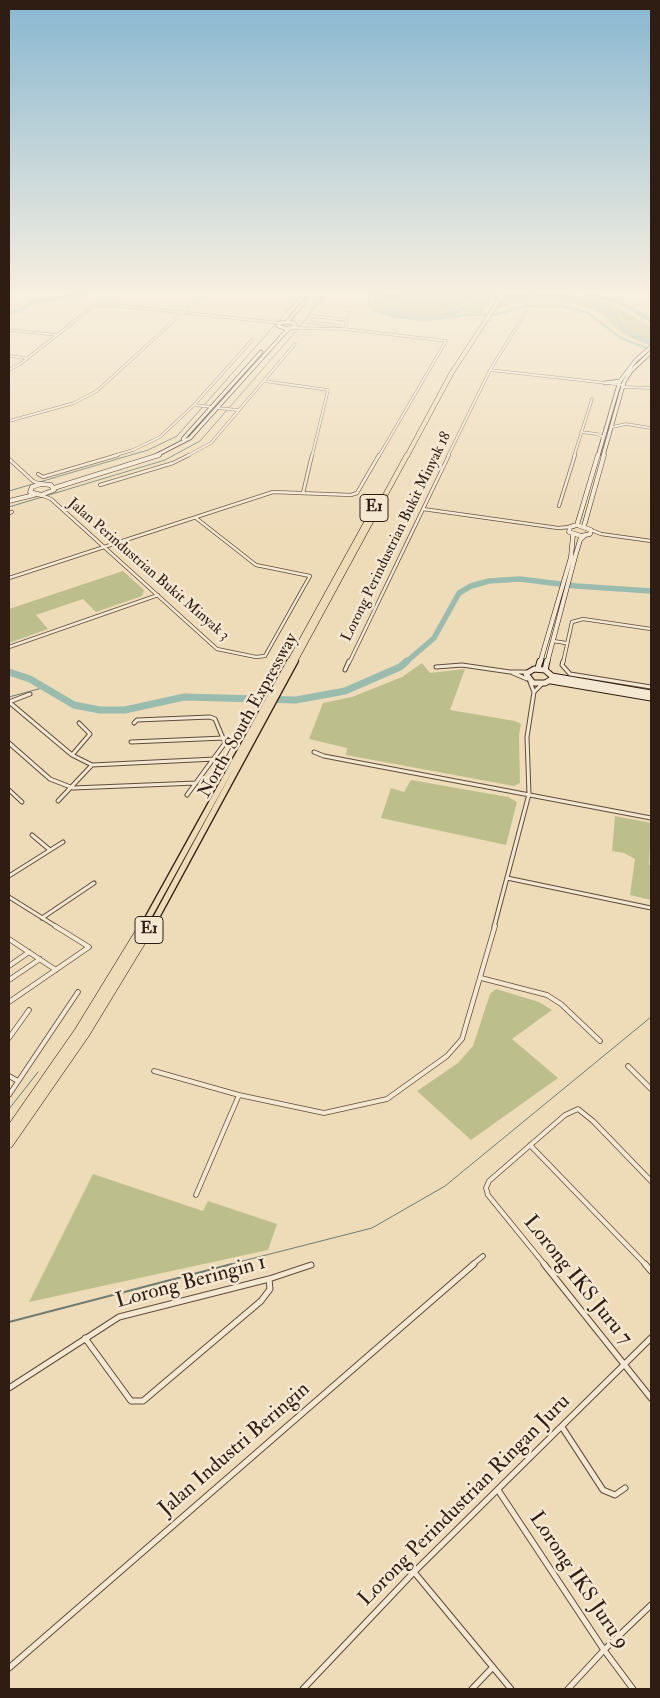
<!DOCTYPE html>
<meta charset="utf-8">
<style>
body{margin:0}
#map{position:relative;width:660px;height:1698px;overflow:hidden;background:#eedcb9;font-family:"IM FELL Double Pica",serif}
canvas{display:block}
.frame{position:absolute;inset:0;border:10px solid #2f1c13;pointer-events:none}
</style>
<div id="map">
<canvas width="660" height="1698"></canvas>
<div class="frame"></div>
</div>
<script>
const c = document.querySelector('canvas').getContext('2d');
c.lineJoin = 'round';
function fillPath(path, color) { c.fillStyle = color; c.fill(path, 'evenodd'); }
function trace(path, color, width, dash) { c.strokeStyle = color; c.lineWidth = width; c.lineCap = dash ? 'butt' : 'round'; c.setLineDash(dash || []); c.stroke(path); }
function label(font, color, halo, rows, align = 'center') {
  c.font = font + ' "IM FELL Double Pica",serif'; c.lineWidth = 5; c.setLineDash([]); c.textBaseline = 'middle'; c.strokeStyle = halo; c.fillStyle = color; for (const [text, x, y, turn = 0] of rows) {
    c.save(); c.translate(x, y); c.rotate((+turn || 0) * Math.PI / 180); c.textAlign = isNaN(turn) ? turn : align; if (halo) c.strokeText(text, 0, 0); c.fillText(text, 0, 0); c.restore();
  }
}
const green = new Path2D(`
 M 380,294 L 402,294 L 380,299 L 379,303 C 390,319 434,318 451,314 C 465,310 477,302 492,300 L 481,314 L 468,312 L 430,318 L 468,313 L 481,315 L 481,316 C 468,314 459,317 446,319 C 424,322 393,321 374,308 L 372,302 L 374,297 Z
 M 421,294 L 496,294 L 493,297 C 484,298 474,299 466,302 C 460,305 455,309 448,311 C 433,316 394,316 384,303 L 384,300 Z
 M 505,294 L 564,294 L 580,296 L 610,303 L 651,326 L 651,339 L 649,341 C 641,337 632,334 626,326 C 624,323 623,319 620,317 C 588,294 540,293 503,297 Z
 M 525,297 L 575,301 L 601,309 L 616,318 L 627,334 L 646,343 L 645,344 C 635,340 626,336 618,330 C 612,325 607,318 601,314 C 576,298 517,295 493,312 L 502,299 Z
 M 123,571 L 144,590 L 142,596 L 96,612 L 83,599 L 36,615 L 48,629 L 9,643 L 9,609 Z
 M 422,663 L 430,673 L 465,669 L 450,710 L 515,721 L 521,724 L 519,735 L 520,783 L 514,786 L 346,755 L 347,748 L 309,739 L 323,703 L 352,697 L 402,677 Z
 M 411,780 L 508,797 L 517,802 L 506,845 L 381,818 L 391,788 L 404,792 Z
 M 615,816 L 651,823 L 649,865 L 651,865 L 651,900 L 630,895 L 635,859 L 624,853 L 612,851 Z
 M 496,989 L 539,1002 L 552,1010 L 512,1039 L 558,1078 L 471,1140 L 417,1091 L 458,1063 L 473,1046 L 490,994 Z
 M 93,1174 L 203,1211 L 208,1201 L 277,1224 L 268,1250 L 29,1302 Z`);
const streamFar1 = new Path2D(`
 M 9,491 L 148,450 L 177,436 L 302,294
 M 9,507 L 165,460 L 200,441 L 296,331 L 325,294
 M 9,697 L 42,688
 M 9,1109 L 38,1072
 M 227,1265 L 372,1228 L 445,1186 L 651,1017`);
const stream = new Path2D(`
 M 9,1322 L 232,1264`);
const canal = new Path2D(`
 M 376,294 L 371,296 L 368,301 L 372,310 L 395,317 L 427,320 L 466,315 L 493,315 L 526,306 L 562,306 L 588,313 L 621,338 L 651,350`);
const riverFar2 = new Path2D(`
 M 413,294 L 385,298 L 381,302 C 396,320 433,319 453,312 C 467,307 479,300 493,298 C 529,294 581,292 612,314 C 619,319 622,326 627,331 C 634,337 643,340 651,343
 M 585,294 L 619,302 L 651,320
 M 9,312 L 21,310 L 32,302 L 83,294`);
const riverFar1 = new Path2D(`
 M 405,663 L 434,638 L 459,593 L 471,586 L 489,581 L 520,579 L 576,586 L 651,591`);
const river = new Path2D(`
 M 9,672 L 30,679 L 74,705 L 100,710 L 125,710 L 184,697 L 296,700 L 345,691 L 400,667 L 407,661`);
const streetFar4 = new Path2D(`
 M 339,326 L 307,322 L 312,316 L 347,320
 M 294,328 L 345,329 L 446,341 L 379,456
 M 345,329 L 349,312
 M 9,330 L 57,335
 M 9,356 L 26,358
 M 9,370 L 20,364 L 95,305 L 104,304 L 280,323
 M 490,370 L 624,385
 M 264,381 L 328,390 L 312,456
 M 623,387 L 651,388
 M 194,405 L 212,407
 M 217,408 L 238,410
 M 9,421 L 74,403 L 97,391 L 203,294
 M 612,427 L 626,424 L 651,428
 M 581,432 L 597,434 L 603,437
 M 113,456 L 133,450 L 160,437 L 194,405 L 253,339
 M 187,456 L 211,443 L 295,344
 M 448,456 L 490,370 L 527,310
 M 574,456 L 592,399`);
const streetFar3 = new Path2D(`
 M 9,459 L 33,481 L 40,484
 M 38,474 L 43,477 L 118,455
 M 100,485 L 173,463 L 189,455
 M 303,493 L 312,455
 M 41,495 L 51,499 L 217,649 L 256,657 L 265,656 L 310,576 L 256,565 L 196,518
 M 559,506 L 575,455
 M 423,509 L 558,528 L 570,527
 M 9,513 L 12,512
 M 591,530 L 601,534 L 651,541
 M 9,578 L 273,492 L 351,495 L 357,493 L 379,455
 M 553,641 L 566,643
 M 9,647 L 158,595
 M 349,663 L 449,455
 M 563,663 L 572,622 L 583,619 L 651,629`);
const streetFar2 = new Path2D(`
 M 563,661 L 562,665 L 570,674 L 651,687
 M 436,667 L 462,665 L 510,672 L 527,672
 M 345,670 L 349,661
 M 513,673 L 527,679
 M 530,682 L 534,692
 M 534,692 L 542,684
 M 9,702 L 72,755 L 92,765 L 215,759
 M 9,702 L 30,694
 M 134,723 L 137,720 L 210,717 L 215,719 L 225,743 L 187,795
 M 131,742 L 224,738
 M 9,743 L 50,779 L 73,788 L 196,783
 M 314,752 L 324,756 L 651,818
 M 72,755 L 90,734 L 79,723
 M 9,790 L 22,802
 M 58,801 L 92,765
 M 32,835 L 50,850
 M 9,876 L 63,842
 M 507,878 L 651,908
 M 9,897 L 57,927
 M 42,918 L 94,883
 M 494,927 L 529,794 L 527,737 L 534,692`);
const streetFar1 = new Path2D(`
 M 9,939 L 56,970
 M 9,966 L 29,952
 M 481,978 L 547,995 L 561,1004 L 600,1041
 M 9,980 L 40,959
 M 9,1002 L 89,947 L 55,926
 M 9,1038 L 29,1010
 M 628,1066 L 651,1089
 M 154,1071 L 239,1095 L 324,1113 L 387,1099 L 447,1056 L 462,1039 L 495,926
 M 9,1076 L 18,1081
 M 9,1095 L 78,992
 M 530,1145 L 646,1265
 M 196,1195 L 239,1095
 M 472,1265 L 483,1256
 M 545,1265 L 488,1195 L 486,1188 L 489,1181 L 565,1115 L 578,1109 L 593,1121 L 651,1181`);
const street = new Path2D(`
 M 544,1264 L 651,1398
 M 645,1264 L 651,1271
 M 85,1338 L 131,1401 L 143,1401 L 261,1301 L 270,1289 L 269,1279
 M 9,1388 L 119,1317 L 269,1279 L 311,1265
 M 562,1427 L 603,1490 L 615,1495 L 625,1488
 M 498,1490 L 604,1650 L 633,1689
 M 414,1572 L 511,1689
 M 9,1668 L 474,1264
 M 303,1689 L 414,1572 L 651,1338
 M 472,1689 L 493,1667
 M 568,1689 L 604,1650 L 651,1605`);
const secondaryFar2 = new Path2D(`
 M 287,322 L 293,323 L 296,326 L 288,329 L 278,326 L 280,323 Z
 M 287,322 L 311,294
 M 605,383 L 620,381
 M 183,439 L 261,352
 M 155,456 L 190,438 L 288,329
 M 598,456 L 620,381 L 636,360 L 651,347
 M 603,456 L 624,382 L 631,371 L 651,352`);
const secondaryFar1 = new Path2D(`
 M 41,484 L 51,485 L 54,490 L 41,495 L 30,492 L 32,487 Z
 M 54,488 L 159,455
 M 9,501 L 34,495
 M 577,525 L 598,455
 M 577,525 L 591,530 L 590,534 L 581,536 L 569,532 L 570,527 Z
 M 584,526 L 604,455
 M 540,663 L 571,557 L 573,535
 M 547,663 L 575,557 L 580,540 L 584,536`);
const secondary = new Path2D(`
 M 538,668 L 540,661
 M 534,669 L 545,670 L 552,676 L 552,679 L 545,683 L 533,683 L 526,674 Z
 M 545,670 L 547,661
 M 552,676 L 651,693
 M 551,681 L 651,698`);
const highwayFar3 = new Path2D(`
 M 407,456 L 451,374 L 503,294`);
const highwayFar2 = new Path2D(`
 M 289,663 L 377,503
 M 294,663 L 407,455`);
const highwayFar1 = new Path2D(`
 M 143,927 L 290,661
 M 151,927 L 295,661`);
const highway = new Path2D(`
 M 9,1131 L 78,1032 L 143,926
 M 9,1144 L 86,1033 L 151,926`);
const farStreetnames = [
 ["Lorong Perindustrian Bukit Minyak 18",397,537,-64],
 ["Jalan Perindustrian Bukit Minyak 3",148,570,41]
];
const shields = [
 [374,508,28],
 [149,930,28]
];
const shieldNames = [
 ["E1",374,508],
 ["E1",149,930]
];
const streetNames = [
 ["North–South Expressway",249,716,-61]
];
const nearStreetnames = [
 ["Lorong IKS Juru 7",577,1281,51],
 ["Lorong Beringin 1",191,1283,-15],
 ["Jalan Industri Beringin",235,1450,-41],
 ["Lorong Perindustrian Ringan Juru",465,1501,-45],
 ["Lorong IKS Juru 9",578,1581,56]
];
fillPath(green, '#bcbf8c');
trace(streamFar1, '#6f7c71', 1);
trace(stream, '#6f7c71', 2);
trace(canal, '#99bcaf', 2.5);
trace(riverFar2, '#99bcaf', 4.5);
trace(riverFar1, '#99bcaf', 5.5);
trace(river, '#99bcaf', 7);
trace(streetFar4, '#5f4c3c', 3);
trace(streetFar3, '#5f4c3c', 4);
trace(streetFar2, '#5f4c3c', 5);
trace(streetFar1, '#5f4c3c', 5.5);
trace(street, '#5f4c3c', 7);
trace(secondaryFar2, '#2f1c13', 4.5);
trace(secondaryFar1, '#2f1c13', 5);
trace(secondary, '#2f1c13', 7);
trace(highwayFar3, '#2f1c13', 5);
trace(highwayFar2, '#2f1c13', 5.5);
trace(highwayFar1, '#2f1c13', 8);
trace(highway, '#2f1c13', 9);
trace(streetFar4, '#f4e8d2', 2);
trace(streetFar3, '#f4e8d2', 2.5);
trace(streetFar2, '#f4e8d2', 3);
trace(streetFar1, '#f4e8d2', 4);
trace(street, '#f4e8d2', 5);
trace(secondaryFar2, '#f4e8d2', 3);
trace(secondaryFar1, '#f4e8d2', 4);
trace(secondary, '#f4e8d2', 5);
trace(highwayFar3, '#eedcb9', 4);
trace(highwayFar2, '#eedcb9', 4.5);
trace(highwayFar1, '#eedcb9', 5.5);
trace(highway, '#eedcb9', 8);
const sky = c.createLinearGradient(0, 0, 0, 531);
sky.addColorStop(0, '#88b7d1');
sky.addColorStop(0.55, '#f7efe0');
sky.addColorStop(1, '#f7efe000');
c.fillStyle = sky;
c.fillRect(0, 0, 660, 531);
label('15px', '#2f1c13', '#f4e8d2', farStreetnames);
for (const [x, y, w] of shields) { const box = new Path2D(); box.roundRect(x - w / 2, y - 13.5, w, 27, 4); c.fillStyle = '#f4e8d2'; c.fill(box); trace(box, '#2f1c13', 1); }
label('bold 16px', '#2f1c13', null, shieldNames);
label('18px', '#2f1c13', '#f4e8d2', streetNames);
label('21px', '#2f1c13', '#f4e8d2', nearStreetnames);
</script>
